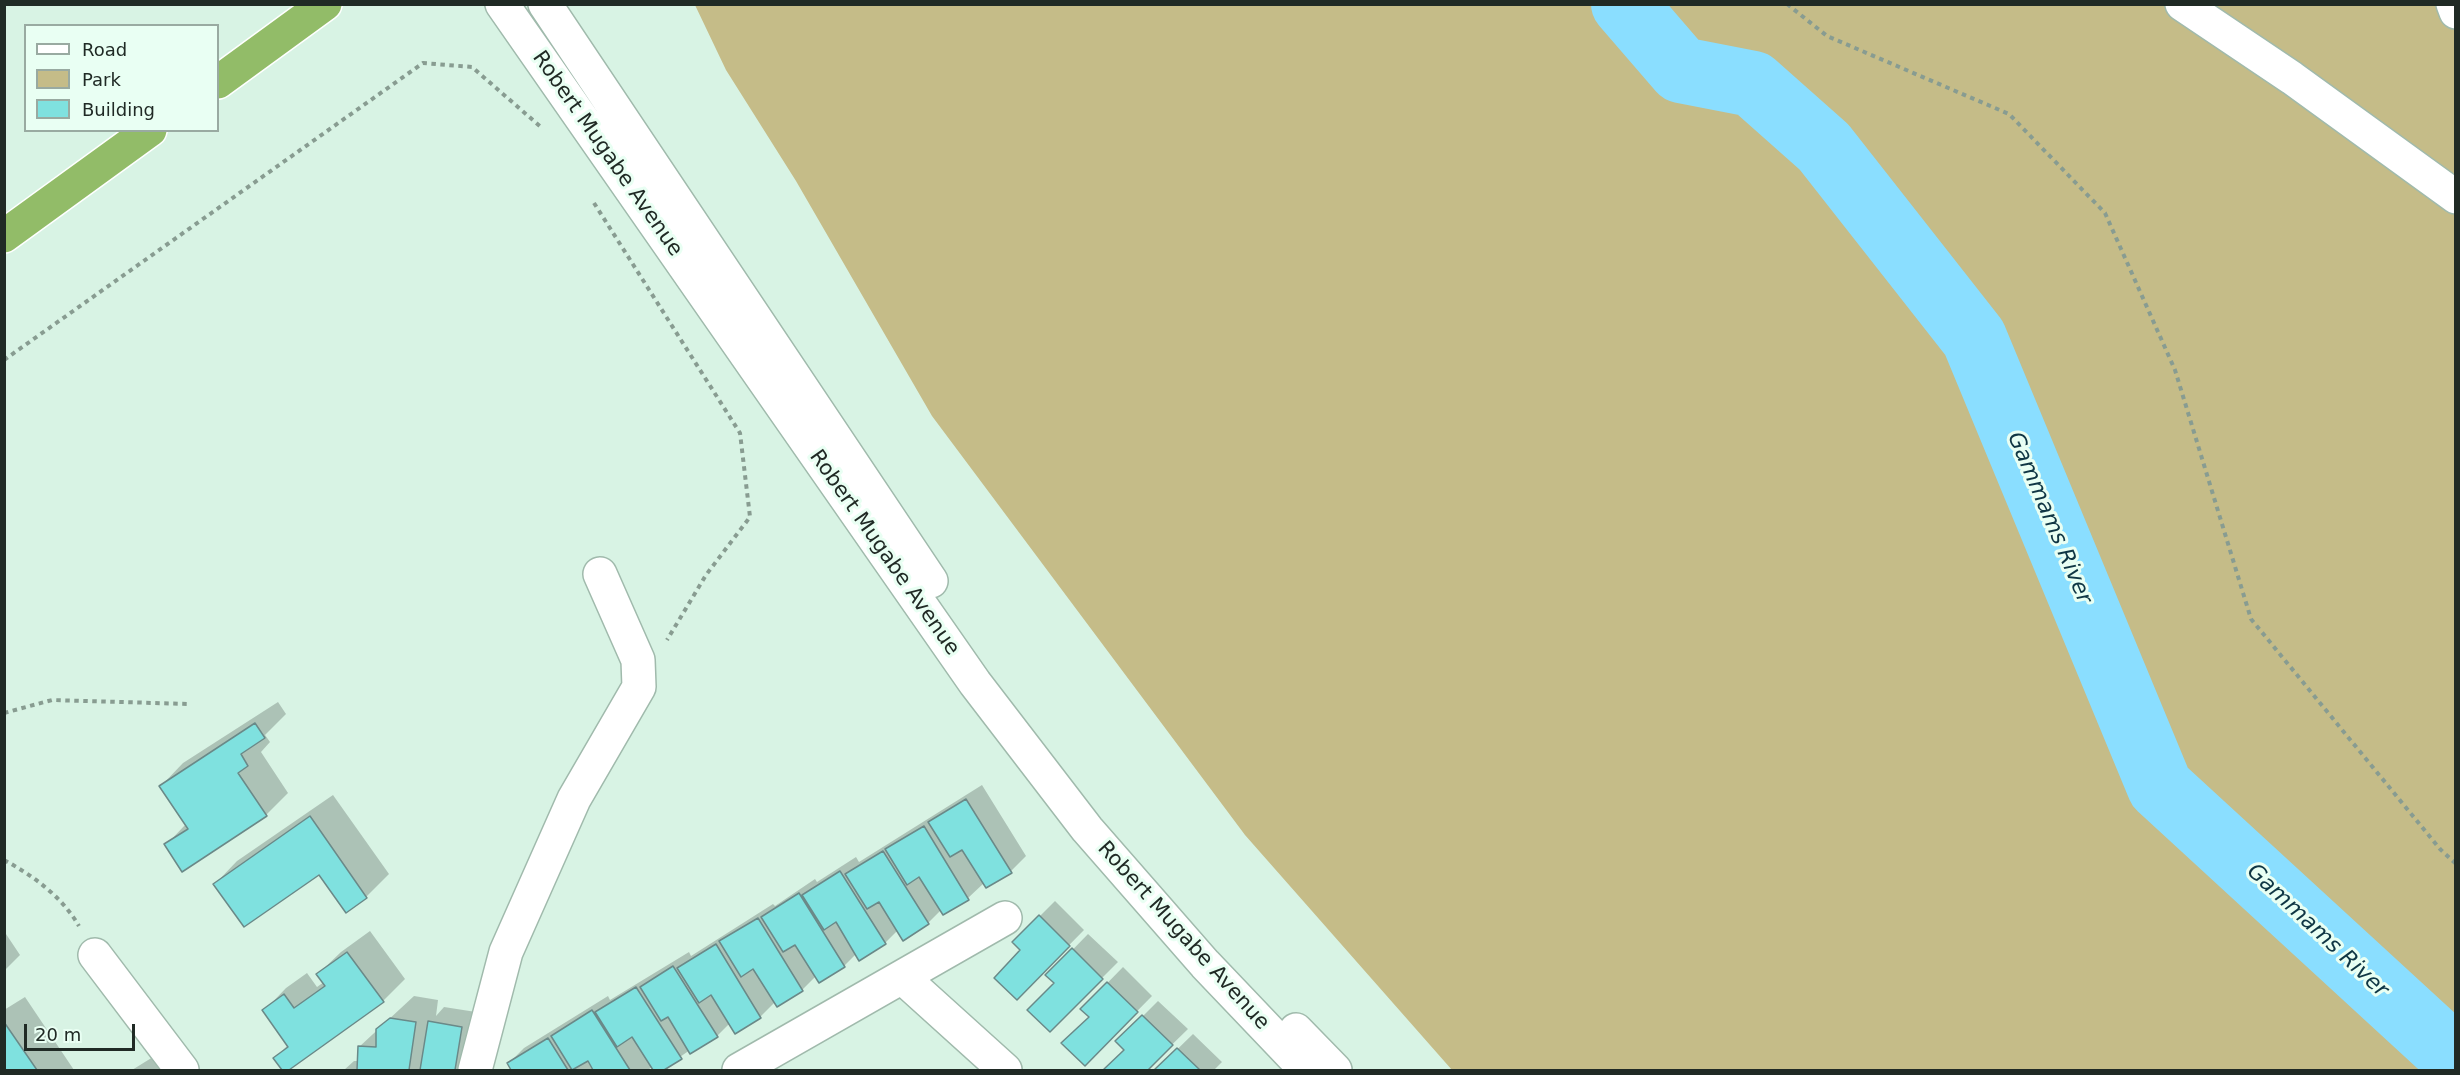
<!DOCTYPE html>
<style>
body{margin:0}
#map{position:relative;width:2460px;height:1075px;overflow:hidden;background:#d8f3e4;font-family:"DejaVu Sans",sans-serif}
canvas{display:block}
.frame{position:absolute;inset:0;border:6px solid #202a25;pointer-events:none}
.legend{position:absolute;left:24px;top:24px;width:195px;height:108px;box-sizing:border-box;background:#e9fff3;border:2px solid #99aaa1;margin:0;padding:8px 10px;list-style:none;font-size:18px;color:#202a25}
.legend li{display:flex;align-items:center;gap:12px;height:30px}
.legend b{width:30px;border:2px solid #99aaa1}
.scale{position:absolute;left:24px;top:1024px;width:111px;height:27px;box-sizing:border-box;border:3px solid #202a25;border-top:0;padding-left:8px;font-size:18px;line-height:21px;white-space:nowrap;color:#202a25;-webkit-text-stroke:4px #e9fff3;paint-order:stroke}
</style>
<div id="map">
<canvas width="2460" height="1075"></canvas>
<div class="frame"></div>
<ul class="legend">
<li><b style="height:8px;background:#fff"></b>Road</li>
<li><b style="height:16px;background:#c5bc88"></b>Park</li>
<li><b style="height:16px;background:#7fe1df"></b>Building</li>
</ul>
<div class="scale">20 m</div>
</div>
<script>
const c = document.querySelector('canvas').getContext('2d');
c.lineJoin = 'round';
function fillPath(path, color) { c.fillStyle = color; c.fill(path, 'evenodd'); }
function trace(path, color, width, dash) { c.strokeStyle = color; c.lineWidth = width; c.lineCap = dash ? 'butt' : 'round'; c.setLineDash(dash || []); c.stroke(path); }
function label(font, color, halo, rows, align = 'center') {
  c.font = font + ' "DejaVu Sans",sans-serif'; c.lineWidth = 6; c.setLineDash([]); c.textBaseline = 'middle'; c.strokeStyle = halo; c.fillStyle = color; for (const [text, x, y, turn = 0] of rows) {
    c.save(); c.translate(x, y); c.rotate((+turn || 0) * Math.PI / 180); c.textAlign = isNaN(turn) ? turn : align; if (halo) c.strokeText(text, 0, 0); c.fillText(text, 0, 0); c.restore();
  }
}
const green = new Path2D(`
 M 695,5 L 2455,5 L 2455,1070 L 1452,1070 L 1245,835 L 932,416 L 796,181 L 726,70 Z`);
const shadow = new Path2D(`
 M 278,702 L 286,714 L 265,735 L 270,742 L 261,752 L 288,793 L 266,815 L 166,845 L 186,824 L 161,786 L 183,763 Z
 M 982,785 L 1026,856 L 1011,871 L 984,883 L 968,898 L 944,913 L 941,910 L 928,923 L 898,930 L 885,943 L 857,953 L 844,966 L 820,981 L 816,976 L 802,990 L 775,1002 L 760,1017 L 730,1023 L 717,1036 L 690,1050 L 661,1070 L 655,1070 L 653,1066 L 648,1070 L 513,1070 L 509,1063 L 524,1048 L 608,996 L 610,1000 L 689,952 L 691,956 L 773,904 L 775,906 L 815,879 L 817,882 L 856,857 L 859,862 Z
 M 333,795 L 389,874 L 366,897 L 346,911 L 319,873 L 215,884 L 237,861 Z
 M 1055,901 L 1084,930 L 1017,998 L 1023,950 L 1014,942 Z
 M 4,931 L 20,955 L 4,971 Z
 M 370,931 L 405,979 L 383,1001 L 284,1070 L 275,1058 L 288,1045 L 264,1011 L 286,988 L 307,973 L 317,987 L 324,982 L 318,974 L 341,952 Z
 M 1088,934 L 1118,962 L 1050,1030 L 1056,983 L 1048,975 Z
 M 1123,967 L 1152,996 L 1085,1064 L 1091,1016 L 1082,1009 Z
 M 414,996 L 438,1000 L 436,1016 L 444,1007 L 476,1012 L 467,1070 L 344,1070 L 354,1061 L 358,1061 L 359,1047 Z
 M 25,997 L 74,1070 L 4,1070 L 4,1010 Z
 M 1158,1001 L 1188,1029 L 1146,1070 L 1105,1070 L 1126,1050 L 1118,1041 Z
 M 1193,1034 L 1222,1062 L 1214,1070 L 1156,1070 Z
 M 153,1057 L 161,1070 L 132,1070 Z`);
const river = new Path2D(`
 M 1624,4 L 1681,70 L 1753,84 L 1824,147 L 1974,338 L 2160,787 L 2456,1059`);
const building = new Path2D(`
 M 255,723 L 265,738 L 241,754 L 248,766 L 238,773 L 267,816 L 182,872 L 164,844 L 188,829 L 159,786 Z
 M 966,799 L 1012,873 L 986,888 L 962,850 L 950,857 L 928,822 Z
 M 310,816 L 367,898 L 346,913 L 319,875 L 244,927 L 213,884 Z
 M 924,826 L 969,900 L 943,915 L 919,877 L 907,885 L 885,849 Z
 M 883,851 L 929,924 L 903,941 L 879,902 L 867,909 L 845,874 Z
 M 840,871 L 886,944 L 859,961 L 836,922 L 824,930 L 802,895 Z
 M 799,893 L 845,967 L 819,983 L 795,945 L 783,952 L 761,917 Z
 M 1039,915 L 1070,946 L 1017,1000 L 994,978 L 1020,950 L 1012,942 Z
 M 758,918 L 803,991 L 777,1007 L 753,969 L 741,977 L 719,941 Z
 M 716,944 L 761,1018 L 735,1034 L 711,995 L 699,1003 L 677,968 Z
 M 1072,948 L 1103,979 L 1050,1032 L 1027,1010 L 1054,983 L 1045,975 Z
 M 347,952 L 384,1002 L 289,1070 L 282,1070 L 273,1058 L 288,1047 L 262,1010 L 284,994 L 294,1008 L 325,986 L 316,974 Z
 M 673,966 L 718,1037 L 690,1054 L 668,1017 L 661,1021 L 640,987 Z
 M 1107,982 L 1138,1012 L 1085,1066 L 1061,1043 L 1089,1017 L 1080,1009 Z
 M 636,987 L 682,1059 L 664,1070 L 653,1070 L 632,1037 L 617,1047 L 595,1012 Z
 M 592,1010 L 630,1070 L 593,1070 L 588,1061 L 572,1070 L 551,1036 Z
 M 1142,1015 L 1173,1045 L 1148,1070 L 1103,1070 L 1124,1050 L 1115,1041 Z
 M 390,1018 L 416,1022 L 409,1070 L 357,1070 L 358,1046 L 376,1047 L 376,1029 Z
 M 428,1021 L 462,1027 L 455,1070 L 420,1070 Z
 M 4,1022 L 37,1070 L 4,1070 Z
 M 548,1038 L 568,1070 L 511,1070 L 507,1063 Z
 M 1177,1048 L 1200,1070 L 1154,1070 Z`);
const path = new Path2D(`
 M 1787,4 L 1827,36 L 2009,114 L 2105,213 L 2175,370 L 2251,619 L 2440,849 L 2456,864
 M 594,203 L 740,433 L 750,517 L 706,575 L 667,640
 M 4,360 L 423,63 L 472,67 L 542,128
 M 4,713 L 52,700 L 189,704
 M 4,860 C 34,876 62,897 79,926`);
const minor = new Path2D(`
 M 502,4 L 975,683 L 1087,829 L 1205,964 L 1306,1070
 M 545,4 L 931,581
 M 2182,4 L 2292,78 L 2456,197
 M 2453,4 L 2456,12
 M 95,955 L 182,1070
 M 902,977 L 1005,1070
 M 1296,1030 L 1335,1070
 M 475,1070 L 506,952 L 574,799 L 639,687 L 638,660 L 600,574
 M 739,1070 L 1005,918`);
const highway = new Path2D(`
 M 218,82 L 325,4
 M 4,236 L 150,130`);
const streetNames = [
 ["Robert Mugabe Avenue",607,154,55],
 ["Robert Mugabe Avenue",884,553,55],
 ["Robert Mugabe Avenue",1183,936,48]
];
const waterNames = [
 ["Gammams River",2049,518,67],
 ["Gammams River",2317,931,43]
];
fillPath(green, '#c5bc88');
fillPath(shadow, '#0003');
trace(river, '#8adeff', 66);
fillPath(building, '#7fe1df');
trace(building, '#6a8988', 1.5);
trace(minor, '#a0baac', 36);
trace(highway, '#fff', 36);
trace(path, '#889c91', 4, [4.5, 4.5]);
trace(minor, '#fff', 33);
trace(highway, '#92bc68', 33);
label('21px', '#202a25', '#e9fff3', streetNames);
label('italic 22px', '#0f3644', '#e9fff3', waterNames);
</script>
